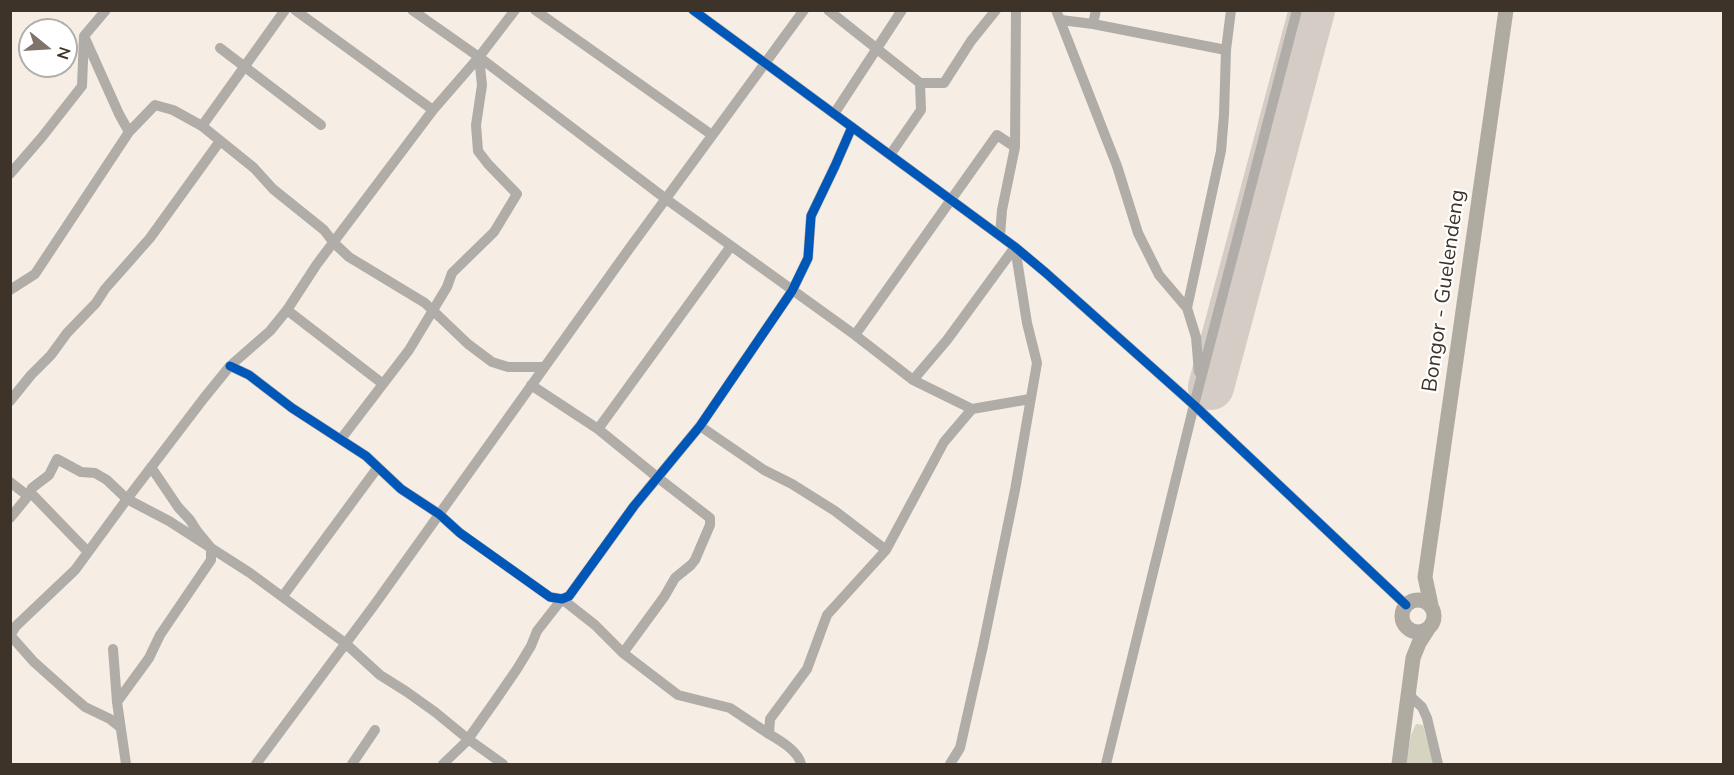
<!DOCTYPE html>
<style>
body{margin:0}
#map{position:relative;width:1734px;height:775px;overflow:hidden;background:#f6ede4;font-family:"Nunito Sans",sans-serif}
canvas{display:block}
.frame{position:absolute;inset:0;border:12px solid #3e3329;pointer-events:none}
.north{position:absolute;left:18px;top:18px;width:60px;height:60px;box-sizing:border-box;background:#fff;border:2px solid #b2ada9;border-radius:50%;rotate:108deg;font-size:16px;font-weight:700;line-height:24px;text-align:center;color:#3e3329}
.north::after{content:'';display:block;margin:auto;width:21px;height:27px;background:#7e746a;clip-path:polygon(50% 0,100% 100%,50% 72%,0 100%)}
</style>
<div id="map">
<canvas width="1734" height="775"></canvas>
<div class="frame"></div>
<div class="north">N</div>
</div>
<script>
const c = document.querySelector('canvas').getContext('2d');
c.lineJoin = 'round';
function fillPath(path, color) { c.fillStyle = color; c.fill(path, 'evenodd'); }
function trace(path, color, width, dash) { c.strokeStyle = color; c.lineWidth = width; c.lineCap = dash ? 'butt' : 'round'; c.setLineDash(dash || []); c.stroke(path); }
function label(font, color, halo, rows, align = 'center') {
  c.font = font + ' "Nunito Sans",sans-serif'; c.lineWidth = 4.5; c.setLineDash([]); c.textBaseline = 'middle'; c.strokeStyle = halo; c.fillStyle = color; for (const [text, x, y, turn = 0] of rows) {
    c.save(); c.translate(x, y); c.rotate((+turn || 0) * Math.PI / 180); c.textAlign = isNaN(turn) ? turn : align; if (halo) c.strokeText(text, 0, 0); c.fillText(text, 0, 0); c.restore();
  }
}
const green = new Path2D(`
 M 1416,724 L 1423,725 L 1434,764 L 1406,764 L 1411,735 Z`);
const runway = new Path2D(`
 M 1211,387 L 1312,10`);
const minor = new Path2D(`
 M 295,10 L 433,110
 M 412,10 L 479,57 L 666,199 L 855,335 L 913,380 L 972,409 L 1030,399
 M 535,10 L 712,135
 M 693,10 L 1015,247 L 1046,273 L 1194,405 L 1406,605
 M 828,10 L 920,83
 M 1056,10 L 1117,166 L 1138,233 L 1159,275 L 1187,308 L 1196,337 L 1199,372
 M 1061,20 L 1093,24 L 1226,50
 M 1093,24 L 1096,10
 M 220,48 L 321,125
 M 834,114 L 902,10
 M 202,126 L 285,10
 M 129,132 L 155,105 L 173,110 L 202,126 L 254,168 L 273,189 L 324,230 L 334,243 L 349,257 L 425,303 L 468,344 L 492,362 L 508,367 L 544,367
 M 890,155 L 921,110 L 920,83 L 944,83 L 971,41 L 996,10
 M 10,174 L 42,137 L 82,86 L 84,36 L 106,10
 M 1000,236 L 1002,210 L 1015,147 L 1016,10
 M 10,290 L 35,274 L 129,132 L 119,114 L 84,36
 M 1187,308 L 1221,151 L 1224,115 L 1226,50 L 1231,10
 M 287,310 L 383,384
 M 855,335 L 997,135 L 1015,147
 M 230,366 L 249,375 L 292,408 L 366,456 L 401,489 L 439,514 L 460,533 L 550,597 L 562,599 L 569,596 L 634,506 L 700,426 L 792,291 L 808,258 L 811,216 L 835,166 L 852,127
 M 913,380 L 947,340 L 1015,247
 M 531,385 L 598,429 L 657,477 L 710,518 L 710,525 L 695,560 L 691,565 L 675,578 L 664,597 L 623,653
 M 10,401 L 31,375 L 51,355 L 67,333 L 96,303 L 105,289 L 150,238 L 220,141
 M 700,426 L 764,470 L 792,484 L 835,511 L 886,550
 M 598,429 L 731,246
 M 341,439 L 409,350 L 447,287 L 452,273 L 494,232 L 517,194 L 488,164 L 478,151 L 476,125 L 482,85 L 479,57
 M 10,482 L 28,496 L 10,518
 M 30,492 L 88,552
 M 28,496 L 32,488 L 49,475 L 57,459 L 81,472 L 95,473 L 107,480 L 127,499 L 169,521 L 250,573 L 345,643 L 380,675 L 407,692 L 435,712 L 468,739 L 503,764
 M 283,596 L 378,467
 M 10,635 L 34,662 L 71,695 L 85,707 L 110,719 L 120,727
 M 10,636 L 16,626 L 75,570 L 127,499 L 204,398 L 230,366 L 270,331 L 287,310 L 317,264 L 433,110 L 479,57 L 515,10
 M 113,649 L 117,702 L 126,764
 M 1409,695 L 1422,707 L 1427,718 L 1438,764
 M 117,702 L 149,658 L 160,635 L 211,560 L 211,548 L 197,531 L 190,520 L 178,507 L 151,467
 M 256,764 L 375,604 L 629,249 L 804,10
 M 352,764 L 375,730
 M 443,764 L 466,742 L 495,701 L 517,669 L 531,646 L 537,631 L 562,599 L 595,625 L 623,653 L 678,695 L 730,708 L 769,734
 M 801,764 C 798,751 781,741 769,734 L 770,719 L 807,669 L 827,615 L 886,550 L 944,442 L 972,409
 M 950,764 L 960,748 L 983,646 L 1015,490 L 1037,363 L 1027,323 L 1015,247
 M 1106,764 L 1194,405 L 1297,10`);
const highway = new Path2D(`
 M1402 616a16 16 0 1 1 32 0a16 16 0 1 1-32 0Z
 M 1431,605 L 1425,577 L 1506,10
 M 1399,764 L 1413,658 L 1419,643 L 1428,629`);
const cycleway = new Path2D(`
 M 693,10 L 1015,247 L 1046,273 L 1194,405 L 1406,605
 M 230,366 L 249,375 L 292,408 L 366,456 L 401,489 L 439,514 L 460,533 L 550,597 L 562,599 L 569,596 L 634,506 L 700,426 L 792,291 L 808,258 L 811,216 L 835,166 L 852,127`);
const streetNames = [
 ["Bongor - Guelendeng",1445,291,-82]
];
fillPath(green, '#d6d4c0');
trace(runway, '#d4ccc5', 46);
trace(minor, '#b0aca7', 10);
trace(highway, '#afaaa2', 15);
trace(cycleway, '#0057b8', 9);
label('21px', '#3e3329', '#fff', streetNames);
</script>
